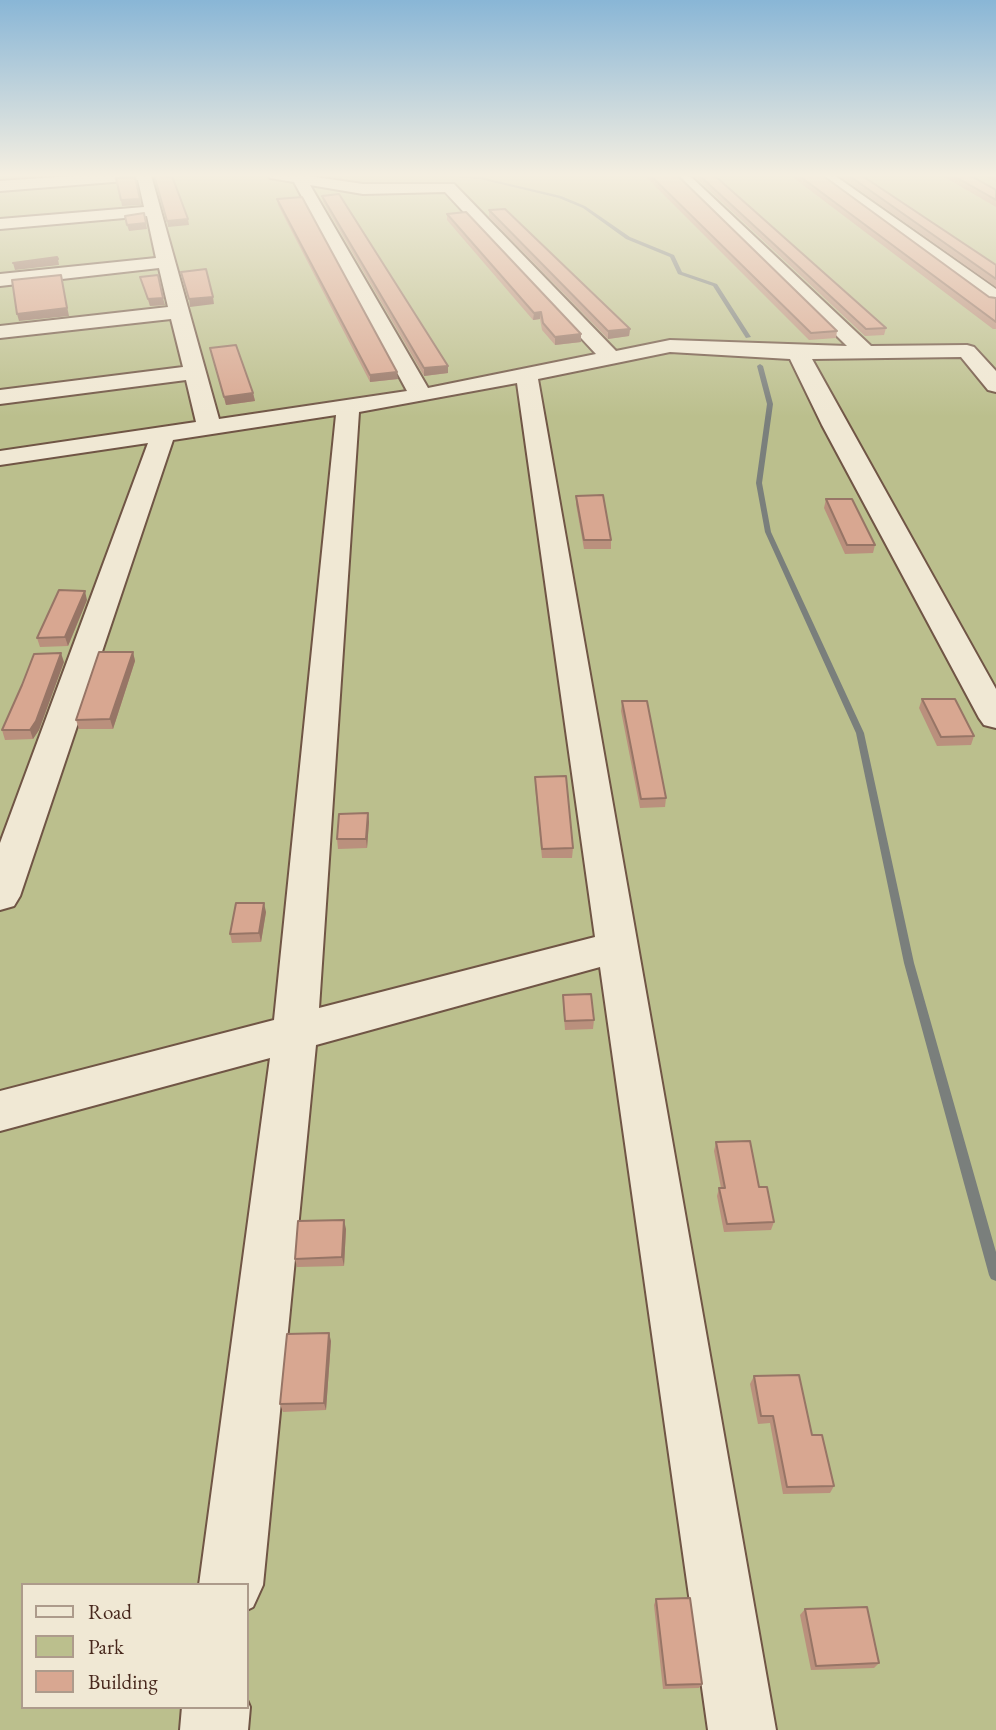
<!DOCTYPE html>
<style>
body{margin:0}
#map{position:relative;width:996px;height:1730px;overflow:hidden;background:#e8dcbd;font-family:"EB Garamond",serif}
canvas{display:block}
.legend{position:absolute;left:21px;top:1583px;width:228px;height:126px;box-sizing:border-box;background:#f0e8d4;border:2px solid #ad9b8b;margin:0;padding:9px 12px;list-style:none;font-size:21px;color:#48281d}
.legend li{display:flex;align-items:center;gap:14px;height:35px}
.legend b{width:35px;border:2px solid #ad9b8b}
</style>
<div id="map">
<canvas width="996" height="1730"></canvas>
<ul class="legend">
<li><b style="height:9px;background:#f0e8d4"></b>Road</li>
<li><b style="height:19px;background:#bbbf8d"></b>Park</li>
<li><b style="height:19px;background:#d8a791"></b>Building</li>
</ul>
</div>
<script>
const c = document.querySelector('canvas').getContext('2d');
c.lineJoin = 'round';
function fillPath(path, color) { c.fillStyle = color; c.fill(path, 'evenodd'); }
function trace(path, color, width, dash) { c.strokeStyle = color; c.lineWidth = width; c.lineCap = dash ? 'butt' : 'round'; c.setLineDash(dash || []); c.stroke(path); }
const green = new Path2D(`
 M 0,175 L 996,175 L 996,1730 L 0,1730 ZM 23,1585 L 247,1585 L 247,1707 L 23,1707 Z`);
const stream = new Path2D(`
 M 435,175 L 480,177 L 561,196 L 585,206 L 630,237 L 674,255 L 682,272 L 717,284 L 751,337 L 746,338 L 713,286 L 678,274 L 670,257 L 626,239 L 583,208 L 559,198 L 480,179 Z
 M 760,364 L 763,366 L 773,404 L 762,483 L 771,532 L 864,733 L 914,963 L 996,1252 L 996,1281 L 991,1279 L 989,1275 L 904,963 L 856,733 L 765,532 L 756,483 L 767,404 L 757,366 Z`);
const minor = new Path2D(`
 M 85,175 L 151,175 L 219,419 L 407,391 L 294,182 L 270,178 L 268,175 L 302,175 L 363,184 L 454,184 L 616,351 L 670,340 L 847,346 L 674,175 L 689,175 L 871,346 L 967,345 L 974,347 L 996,371 L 996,392 L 988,390 L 961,357 L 812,359 L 996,689 L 996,728 L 984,725 L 979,718 L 822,425 L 790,359 L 670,352 L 538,379 L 776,1730 L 708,1730 L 600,967 L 316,1045 L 263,1585 L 253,1607 L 247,1610 L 247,1585 L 199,1585 L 270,1058 L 0,1131 L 0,1091 L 274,1020 L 336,415 L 173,440 L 20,896 L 14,906 L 0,910 L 0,843 L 148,443 L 0,465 L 0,451 L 196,422 L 186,380 L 0,404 L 0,390 L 183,367 L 171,319 L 0,338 L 0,326 L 168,307 L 159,268 L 0,286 L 0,274 L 156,258 L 147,216 L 0,229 L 0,219 L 144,207 L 138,180 L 0,191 L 0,181 ZM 310,185 L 363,194 L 445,192 L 596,354 L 428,388 ZM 517,383 L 595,937 L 319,1008 L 359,412 Z
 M 818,175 L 834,175 L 996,289 L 996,304 L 989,302 Z
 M 247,1700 L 250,1707 L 248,1730 L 180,1730 L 182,1707 L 247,1707 Z`);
const wall = new Path2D(`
 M 644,175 L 677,175 L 837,331 L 836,338 L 809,340 Z
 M 693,175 L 714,175 L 886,328 L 884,335 L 865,336 Z
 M 790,175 L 822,175 L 989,297 L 996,298 L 996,329 L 993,329 Z
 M 838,175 L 861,175 L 996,265 L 996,287 Z
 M 941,175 L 969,175 L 996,190 L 996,207 Z
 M 983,175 L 996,175 L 996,182 Z
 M 322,196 L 448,373 L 424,376 L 323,202 Z
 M 277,199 L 398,379 L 370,382 L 278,205 Z
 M 489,210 L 630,329 L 629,336 L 608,339 L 489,217 Z
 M 447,214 L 581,334 L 581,342 L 555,345 L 542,330 L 540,319 L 533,320 L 447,220 Z
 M 140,277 L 165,305 L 150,306 Z
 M 210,348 L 253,393 L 255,401 L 226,405 Z
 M 576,496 L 611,540 L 611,549 L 584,549 L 576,504 Z
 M 826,499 L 875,545 L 873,553 L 845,554 L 824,508 Z
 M 87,600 L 68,646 L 40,647 L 37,638 Z
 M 133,652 L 135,661 L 113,729 L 79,729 L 76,720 Z
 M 64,662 L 39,730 L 33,739 L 5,740 L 2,730 Z
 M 922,699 L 974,736 L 971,745 L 937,746 L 919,708 Z
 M 622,701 L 666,798 L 665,807 L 640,808 L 621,711 Z
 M 535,777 L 573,848 L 572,858 L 542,858 L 535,786 Z
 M 368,813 L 369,822 L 367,848 L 338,849 L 337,839 Z
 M 266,912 L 261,942 L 232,943 L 230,934 Z
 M 563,995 L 594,1020 L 593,1029 L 565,1030 L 563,1004 Z
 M 716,1142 L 759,1187 L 774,1222 L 771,1230 L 724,1232 L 717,1196 L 719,1188 L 721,1188 L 714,1151 Z
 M 346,1229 L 344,1266 L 297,1267 L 295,1259 Z
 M 331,1341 L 326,1410 L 283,1412 L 280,1404 Z
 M 754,1376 L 834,1486 L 830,1493 L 783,1494 L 770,1423 L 758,1424 L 750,1384 Z
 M 656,1599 L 702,1684 L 699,1688 L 663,1689 L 654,1605 Z
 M 805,1609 L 879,1663 L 874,1668 L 811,1670 L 800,1615 Z`);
const shadedWall = new Path2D(`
 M 140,199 L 141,205 L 122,206 L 121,200 Z
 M 188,219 L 189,225 L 168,227 L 167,221 Z
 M 146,223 L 147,229 L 129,231 L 127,225 Z
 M 58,259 L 59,265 L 15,270 L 13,263 Z
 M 62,282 L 69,316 L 19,321 L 17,314 Z
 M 213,297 L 214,304 L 190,307 L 189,299 Z
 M 163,298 L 165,305 L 150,306 L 148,299 Z
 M 541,312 L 540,319 L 533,320 L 534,313 Z
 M 630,329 L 629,336 L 608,339 L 608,331 Z
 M 581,334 L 581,342 L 555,345 L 555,337 Z
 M 448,366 L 448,373 L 424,376 L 424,368 Z
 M 397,372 L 398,379 L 370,382 L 370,375 Z
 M 253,393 L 255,401 L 226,405 L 224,397 Z
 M 85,591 L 87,600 L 68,646 L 65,637 Z
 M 133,652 L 135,661 L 113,729 L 110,719 Z
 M 61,653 L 64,662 L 39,730 L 33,739 L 30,730 Z
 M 368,813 L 369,822 L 367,848 L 366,839 Z
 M 264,903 L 266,912 L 261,942 L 259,933 Z
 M 344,1220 L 346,1229 L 344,1266 L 342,1257 Z
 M 329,1333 L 331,1341 L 326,1410 L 324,1403 Z`);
const building = new Path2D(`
 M 154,175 L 166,175 L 167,177 L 172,176 L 188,219 L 167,221 Z
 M 650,175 L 677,175 L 837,331 L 811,333 Z
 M 699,175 L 714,175 L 886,328 L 866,329 Z
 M 798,175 L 822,175 L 989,297 L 996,298 L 996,322 Z
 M 848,175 L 861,175 L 996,265 L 996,279 Z
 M 952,175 L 969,175 L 996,190 L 996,200 Z
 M 135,177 L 140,199 L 121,200 L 116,178 Z
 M 339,194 L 448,366 L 424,368 L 322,196 Z
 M 302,197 L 397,372 L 370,375 L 277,199 Z
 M 505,209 L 630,329 L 608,331 L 489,210 Z
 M 466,212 L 581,334 L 555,337 L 543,323 L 541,312 L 534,313 L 447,214 Z
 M 144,213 L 146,223 L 127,225 L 125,216 Z
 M 57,257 L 58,259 L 13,263 Z
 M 206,269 L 213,297 L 189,299 L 181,272 Z
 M 61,275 L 67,308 L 17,314 L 12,280 Z
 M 158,275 L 163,298 L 148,299 L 140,277 Z
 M 236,345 L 253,393 L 224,397 L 210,348 Z
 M 603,495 L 611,540 L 584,540 L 576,496 Z
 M 826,499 L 852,499 L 875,545 L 847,545 Z
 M 59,590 L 85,591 L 65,637 L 37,638 Z
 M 99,652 L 133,652 L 110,719 L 76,720 Z
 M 61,653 L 36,721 L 30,730 L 2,730 L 22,685 L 34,654 Z
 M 922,699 L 955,699 L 974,736 L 941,737 Z
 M 622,701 L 647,701 L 666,798 L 641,799 Z
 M 566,776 L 573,848 L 542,849 L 535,777 Z
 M 368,813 L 366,839 L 337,839 L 339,814 Z
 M 236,903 L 264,903 L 259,933 L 230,934 Z
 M 591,994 L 594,1020 L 565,1021 L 563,995 Z
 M 750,1141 L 759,1187 L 767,1187 L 774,1222 L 727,1224 L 719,1188 L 725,1188 L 716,1142 Z
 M 344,1220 L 342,1257 L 295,1259 L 298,1221 Z
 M 329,1333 L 324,1403 L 280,1404 L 287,1334 Z
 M 799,1375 L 812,1435 L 822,1435 L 834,1486 L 787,1487 L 773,1416 L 761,1416 L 754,1376 Z
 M 690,1598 L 702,1684 L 666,1685 L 656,1599 Z
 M 867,1607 L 879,1663 L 816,1666 L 805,1609 Z`);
fillPath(green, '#bbbf8d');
fillPath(stream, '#7a7f7c');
trace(minor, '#705545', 4);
fillPath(minor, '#f0e8d4');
fillPath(wall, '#ba907d');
fillPath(shadedWall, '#977566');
fillPath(building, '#d8a791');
trace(building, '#977566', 2);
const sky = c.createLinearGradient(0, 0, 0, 417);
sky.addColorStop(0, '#89b6d6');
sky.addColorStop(0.42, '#f5efe1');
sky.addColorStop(1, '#f5efe100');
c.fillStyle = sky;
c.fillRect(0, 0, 996, 417);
</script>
